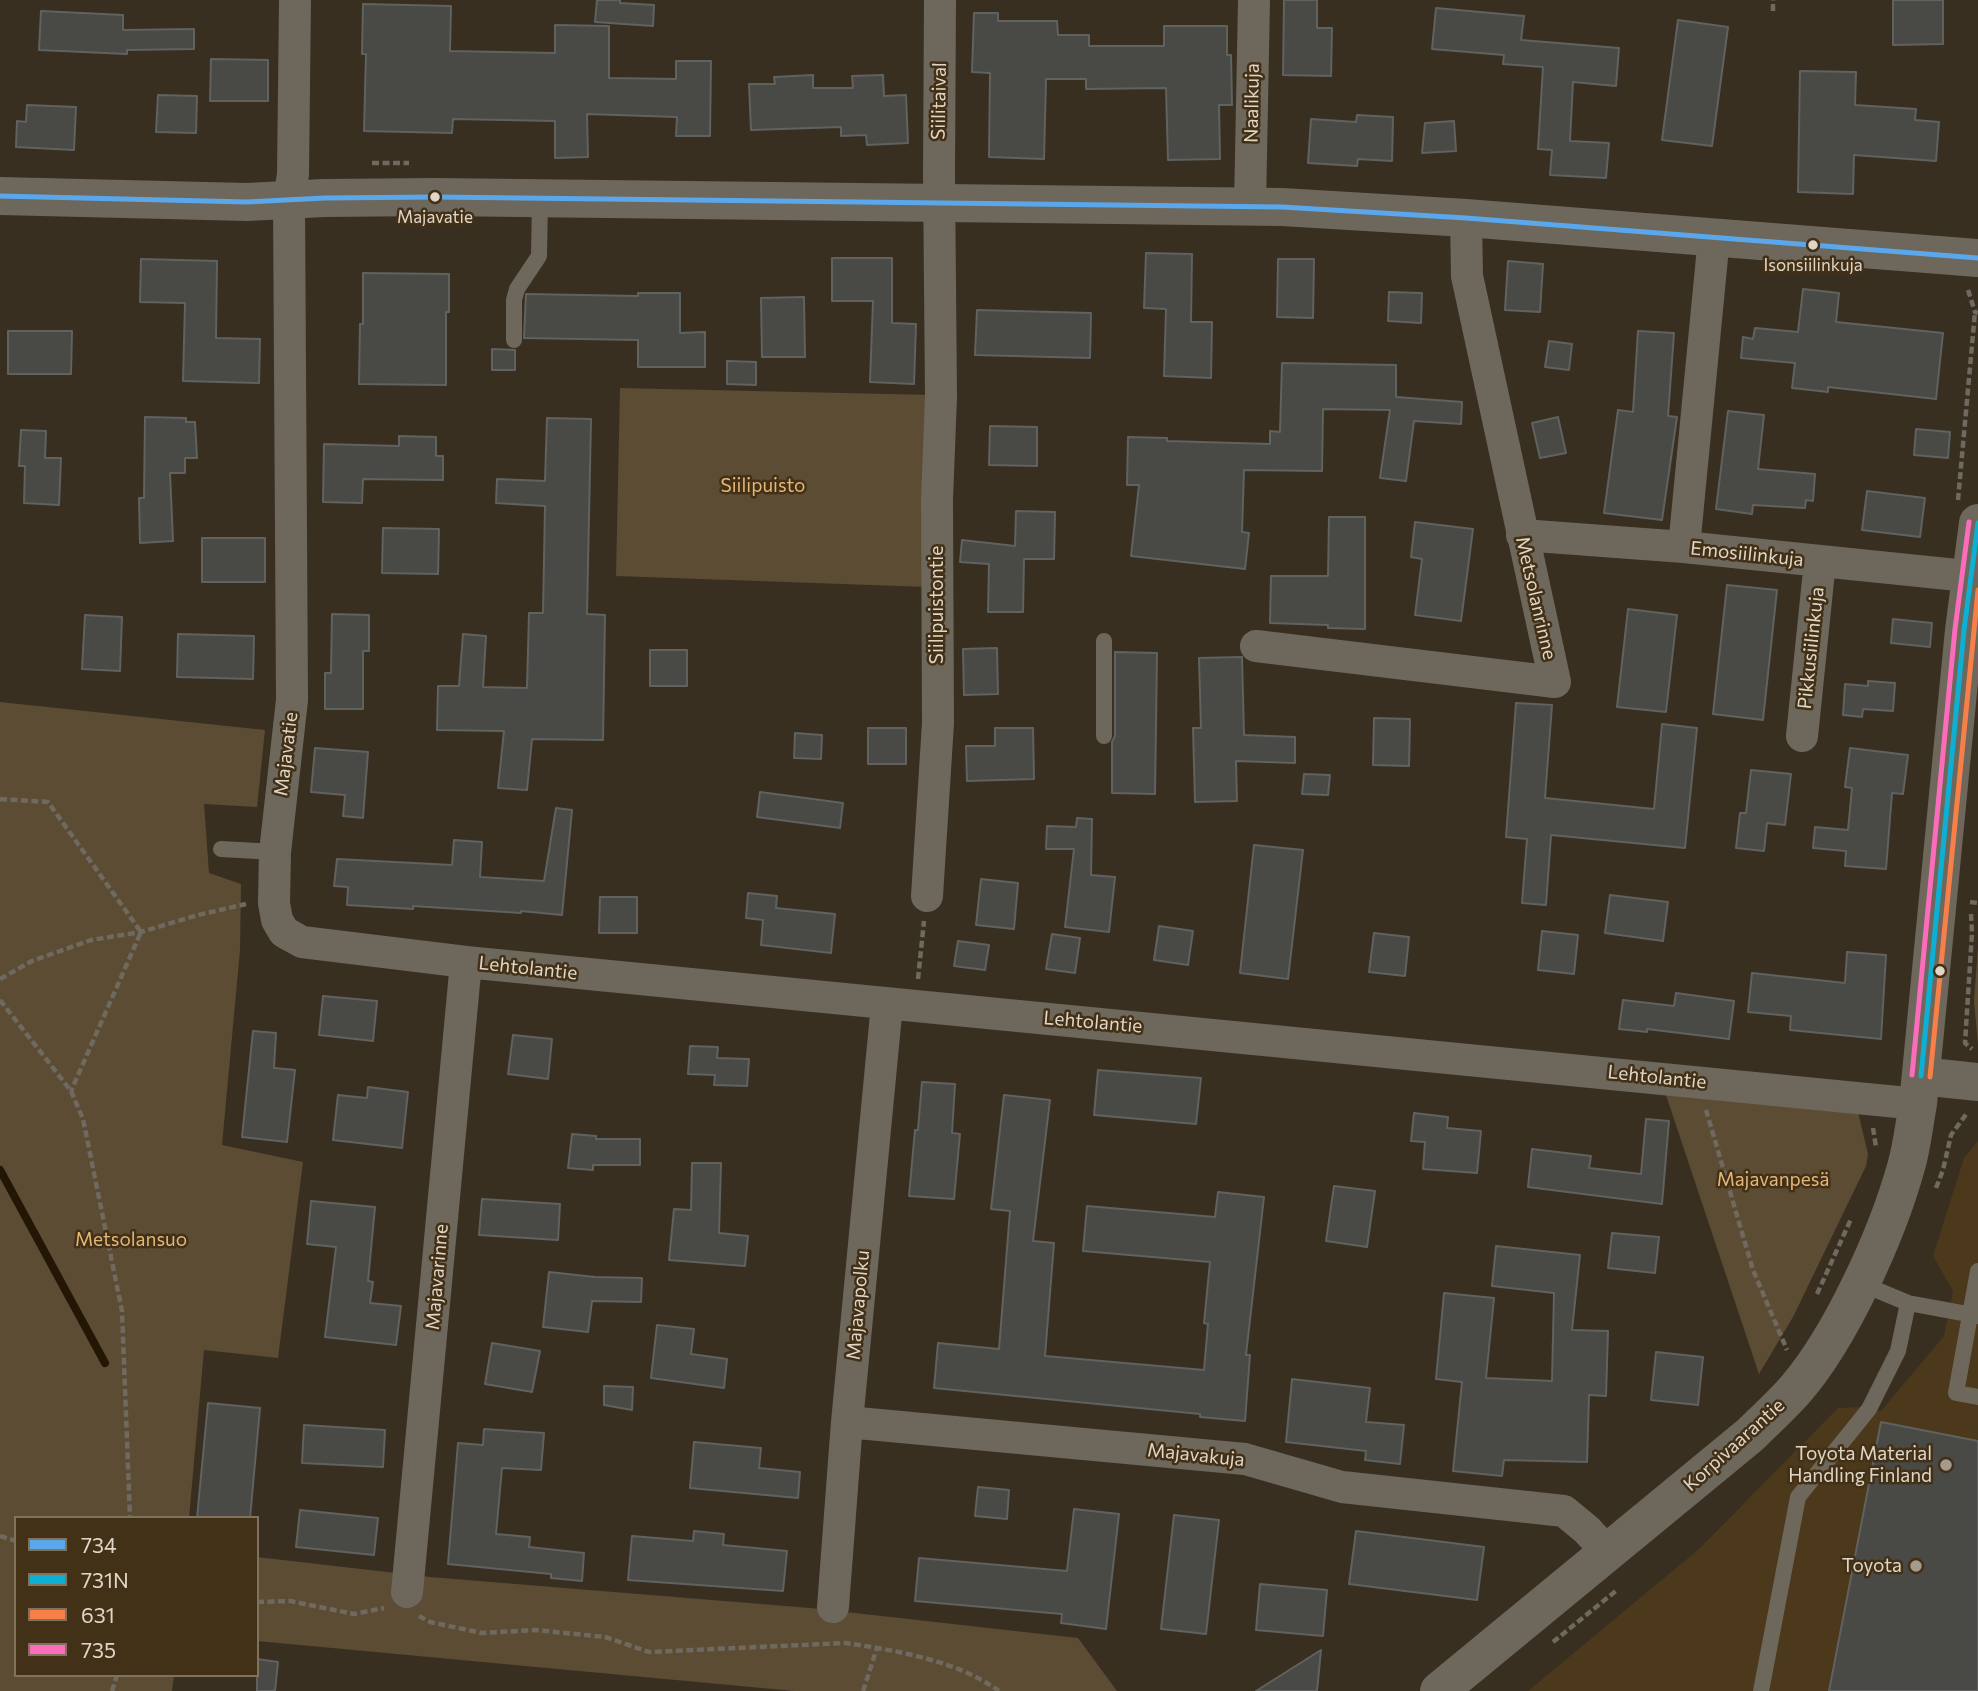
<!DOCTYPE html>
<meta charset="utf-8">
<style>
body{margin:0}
#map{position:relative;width:1978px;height:1691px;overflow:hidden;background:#382f21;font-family:Commissioner,sans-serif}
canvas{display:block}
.legend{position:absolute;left:14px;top:1516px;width:245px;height:161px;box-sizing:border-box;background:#423017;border:2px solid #81725d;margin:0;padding:9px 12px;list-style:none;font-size:21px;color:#e0d5c7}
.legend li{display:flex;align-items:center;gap:14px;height:35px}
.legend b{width:35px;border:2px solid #81725d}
</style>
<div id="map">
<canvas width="1978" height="1691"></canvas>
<ul class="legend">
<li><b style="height:9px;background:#5aa8eb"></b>734</li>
<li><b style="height:9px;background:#0dafd3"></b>731N</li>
<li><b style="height:9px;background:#f78048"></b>631</li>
<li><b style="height:9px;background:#fb6dba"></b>735</li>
</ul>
</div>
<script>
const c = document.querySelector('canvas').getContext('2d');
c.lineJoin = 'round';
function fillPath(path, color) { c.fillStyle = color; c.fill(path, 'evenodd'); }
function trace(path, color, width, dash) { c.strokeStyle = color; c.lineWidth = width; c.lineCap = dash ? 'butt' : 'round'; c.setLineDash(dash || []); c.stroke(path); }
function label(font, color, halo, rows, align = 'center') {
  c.font = font + ' Commissioner,sans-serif'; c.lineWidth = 5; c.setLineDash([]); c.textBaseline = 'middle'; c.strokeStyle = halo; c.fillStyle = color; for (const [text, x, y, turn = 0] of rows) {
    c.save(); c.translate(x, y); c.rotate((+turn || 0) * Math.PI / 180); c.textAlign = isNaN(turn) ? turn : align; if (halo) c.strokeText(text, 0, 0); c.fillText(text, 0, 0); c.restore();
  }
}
const built = new Path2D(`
 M 1978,1141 L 1978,1691 L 1528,1691 L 1699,1549 L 1838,1408 L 1859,1407 L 1881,1411 L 1944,1336 L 1953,1291 L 1933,1256 L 1964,1158 Z`);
const green = new Path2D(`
 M 620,388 L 932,395 L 928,587 L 616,576 Z
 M 0,702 L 265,730 L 257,807 L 204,804 L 209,873 L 241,884 L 240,950 L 222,1145 L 303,1162 L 278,1358 L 204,1350 L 189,1518 L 16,1518 L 16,1675 L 174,1675 L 172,1691 L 0,1691 Z
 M 1978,946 L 1978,1045 L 1974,1001 Z
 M 1666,1095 L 1858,1112 L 1868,1154 L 1866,1166 L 1793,1317 L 1759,1374 Z
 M 257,1557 L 430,1577 L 810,1608 L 1078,1638 L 1117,1691 L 794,1691 L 257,1641 Z`);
const stream = new Path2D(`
 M 0,1170 L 105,1363`);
const building = new Path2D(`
 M 597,0 L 620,0 L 620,3 L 654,5 L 653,26 L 595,22 Z
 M 1284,0 L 1317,0 L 1317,28 L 1332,28 L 1331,76 L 1283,75 Z
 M 1893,0 L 1943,0 L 1943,44 L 1893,45 Z
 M 363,4 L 451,6 L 450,51 L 555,53 L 555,25 L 609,26 L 609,78 L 676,79 L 676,61 L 711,61 L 710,136 L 676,136 L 677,117 L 587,114 L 588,157 L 555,158 L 555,121 L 453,119 L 452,133 L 364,131 L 366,54 L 362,54 Z
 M 1436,8 L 1524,16 L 1521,40 L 1619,48 L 1616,86 L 1573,82 L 1570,141 L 1609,143 L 1606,178 L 1550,175 L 1552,150 L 1538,149 L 1543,67 L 1503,64 L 1504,55 L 1432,49 Z
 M 41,11 L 123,15 L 123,30 L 194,29 L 194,49 L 127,50 L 127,54 L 39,50 Z
 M 974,13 L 998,13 L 998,21 L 1057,21 L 1058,35 L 1089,35 L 1089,46 L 1164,46 L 1164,26 L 1227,26 L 1227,55 L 1231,55 L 1232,105 L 1219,105 L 1220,159 L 1168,160 L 1166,88 L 1086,89 L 1086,79 L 1046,79 L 1044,159 L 989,157 L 990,73 L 972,72 Z
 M 1678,20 L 1728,27 L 1712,146 L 1662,140 Z
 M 211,59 L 268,60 L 268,101 L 210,101 Z
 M 1800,71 L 1856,72 L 1855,105 L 1916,109 L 1915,120 L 1939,122 L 1936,161 L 1854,155 L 1853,194 L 1798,192 Z
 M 813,75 L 813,88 L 853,88 L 852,76 L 883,75 L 884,96 L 906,95 L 908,143 L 867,145 L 866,135 L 841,136 L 841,127 L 751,130 L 749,84 L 775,84 L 774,77 Z
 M 158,95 L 197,96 L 196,133 L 156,132 Z
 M 27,105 L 76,107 L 74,150 L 16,147 L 17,121 L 26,122 Z
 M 1357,115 L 1393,117 L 1392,161 L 1358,159 L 1357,166 L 1308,163 L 1311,119 L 1356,122 Z
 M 1454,121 L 1456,151 L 1422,153 L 1425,123 Z
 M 1146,253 L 1192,254 L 1191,322 L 1212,322 L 1211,378 L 1164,376 L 1166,309 L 1144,308 Z
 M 832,258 L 892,258 L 892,323 L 916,324 L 914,384 L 870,382 L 873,301 L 832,301 Z
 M 141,259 L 217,261 L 216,338 L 260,339 L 259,383 L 183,381 L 185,303 L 140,302 Z
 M 1278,259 L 1314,259 L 1313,318 L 1277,317 Z
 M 1508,261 L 1543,264 L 1540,312 L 1505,310 Z
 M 363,273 L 449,274 L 449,312 L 446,312 L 446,385 L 359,384 L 360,324 L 363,324 Z
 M 1803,289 L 1839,293 L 1836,322 L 1943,333 L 1936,399 L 1828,387 L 1828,392 L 1792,388 L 1795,363 L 1741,358 L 1743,337 L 1753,339 L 1755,328 L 1798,332 Z
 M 1389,292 L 1422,293 L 1421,323 L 1388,321 Z
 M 638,293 L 680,293 L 680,333 L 705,332 L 705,367 L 638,367 L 638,340 L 524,338 L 526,294 L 638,296 Z
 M 804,297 L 805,357 L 762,357 L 761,298 Z
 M 977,310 L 1091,313 L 1090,358 L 975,355 Z
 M 8,331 L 72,331 L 71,374 L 8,374 Z
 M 1638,331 L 1674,333 L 1668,416 L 1677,417 L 1662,520 L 1604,513 L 1618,410 L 1633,412 Z
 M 1549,341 L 1572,344 L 1569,370 L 1545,367 Z
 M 492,349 L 515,350 L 515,370 L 492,370 Z
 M 727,361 L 756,362 L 756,385 L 727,384 Z
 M 1282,363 L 1396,365 L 1396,397 L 1462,402 L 1461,424 L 1414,421 L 1406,481 L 1380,478 L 1390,410 L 1323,409 L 1322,471 L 1244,470 L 1242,532 L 1249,533 L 1245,569 L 1131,556 L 1139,485 L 1127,485 L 1128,437 L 1167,438 L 1167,441 L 1270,444 L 1270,431 L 1280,432 Z
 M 1728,411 L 1764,415 L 1758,469 L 1815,474 L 1813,501 L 1806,500 L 1805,508 L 1753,505 L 1752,514 L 1716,509 Z
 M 145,417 L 186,418 L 186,422 L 195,422 L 197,458 L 185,458 L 185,473 L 170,473 L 173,541 L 140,543 L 139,498 L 144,498 Z
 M 1558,417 L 1566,453 L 1540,458 L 1532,423 Z
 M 547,418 L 591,419 L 587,614 L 605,615 L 603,740 L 532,739 L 527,790 L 498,788 L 504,731 L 437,730 L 438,686 L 459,686 L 463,634 L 486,636 L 483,687 L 527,688 L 529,613 L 543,613 L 545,506 L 496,503 L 497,479 L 545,481 Z
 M 990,426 L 1037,427 L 1037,466 L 989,465 Z
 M 1916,429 L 1950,432 L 1948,458 L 1914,455 Z
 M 21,430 L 46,431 L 45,458 L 61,458 L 59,505 L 24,503 L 25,466 L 19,466 Z
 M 399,436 L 436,437 L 436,456 L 443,456 L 443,480 L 363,479 L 362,503 L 323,502 L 324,444 L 399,446 Z
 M 1867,491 L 1925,498 L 1920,537 L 1862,530 Z
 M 1016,511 L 1055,512 L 1054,559 L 1024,559 L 1023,612 L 988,612 L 989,564 L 960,562 L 962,540 L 1015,546 Z
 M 1329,517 L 1365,517 L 1365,629 L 1328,628 L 1328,625 L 1270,623 L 1271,576 L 1328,576 Z
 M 1415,522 L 1473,529 L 1461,621 L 1415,615 L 1422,559 L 1411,557 Z
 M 383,528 L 439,529 L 438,574 L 382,573 Z
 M 202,538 L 265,538 L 265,582 L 202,582 Z
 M 1727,585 L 1777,590 L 1763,720 L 1713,714 Z
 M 1628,609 L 1677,615 L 1666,712 L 1617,707 Z
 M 332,614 L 369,615 L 369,651 L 363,651 L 363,709 L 325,709 L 325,673 L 331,673 Z
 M 85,615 L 122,617 L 120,671 L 82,669 Z
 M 1893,619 L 1932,623 L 1930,647 L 1891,643 Z
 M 178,634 L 254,636 L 253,679 L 177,677 Z
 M 997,648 L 998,694 L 964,695 L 963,649 Z
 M 650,650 L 687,650 L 687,686 L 650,686 Z
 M 1115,652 L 1157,653 L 1155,794 L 1112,793 L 1112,742 L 1115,736 Z
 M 1242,657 L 1244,735 L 1295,737 L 1295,763 L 1236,761 L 1237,801 L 1195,802 L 1193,728 L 1201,728 L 1199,658 Z
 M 1868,681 L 1895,683 L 1893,711 L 1863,709 L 1862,717 L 1843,715 L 1845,684 L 1868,686 Z
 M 1516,703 L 1552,705 L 1545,798 L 1654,809 L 1662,724 L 1697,728 L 1685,848 L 1551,835 L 1546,905 L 1522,903 L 1527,839 L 1506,837 Z
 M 1374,718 L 1410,719 L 1409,766 L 1373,765 Z
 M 868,728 L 906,728 L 906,764 L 868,764 Z
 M 995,728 L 1033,728 L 1034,779 L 967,781 L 966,746 L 995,746 Z
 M 795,733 L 822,735 L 821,759 L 794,758 Z
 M 315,748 L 368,752 L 363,818 L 343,816 L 345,795 L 311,792 Z
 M 1850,748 L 1908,755 L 1903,794 L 1892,793 L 1886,869 L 1845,866 L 1846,851 L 1813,848 L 1815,827 L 1848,830 L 1852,788 L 1845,787 Z
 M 1751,770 L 1791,774 L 1785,825 L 1767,823 L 1764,851 L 1736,848 L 1740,813 L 1746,813 Z
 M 1304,774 L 1330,775 L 1328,795 L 1302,794 Z
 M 760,792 L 843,803 L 840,828 L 757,817 Z
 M 556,808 L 572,810 L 562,915 L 521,911 L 521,913 L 413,906 L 413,909 L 347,905 L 348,887 L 334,886 L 337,859 L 452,865 L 454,840 L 482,842 L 480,877 L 544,881 Z
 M 1077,818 L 1092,819 L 1091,875 L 1115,877 L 1109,932 L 1065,927 L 1074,849 L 1046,849 L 1047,826 L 1076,827 Z
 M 1254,845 L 1303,850 L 1288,979 L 1240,973 Z
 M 981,879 L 1018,883 L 1014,929 L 976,925 Z
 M 748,893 L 777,896 L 776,908 L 835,914 L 831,953 L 761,945 L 763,920 L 746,918 Z
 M 1610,895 L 1668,902 L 1663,941 L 1605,933 Z
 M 600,897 L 637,897 L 637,933 L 599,933 Z
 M 1159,926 L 1193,931 L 1188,965 L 1154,960 Z
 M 1542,931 L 1578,935 L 1574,974 L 1538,970 Z
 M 1374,933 L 1409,937 L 1405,976 L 1369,972 Z
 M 1052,934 L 1080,938 L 1075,973 L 1046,969 Z
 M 958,941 L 989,945 L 985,970 L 954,966 Z
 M 1847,952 L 1886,955 L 1881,1039 L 1790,1030 L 1791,1016 L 1748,1012 L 1752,973 L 1845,983 Z
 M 1676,993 L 1734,1001 L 1729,1039 L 1647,1029 L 1647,1032 L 1619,1029 L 1623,1000 L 1674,1006 Z
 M 323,996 L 377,1001 L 373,1041 L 319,1035 Z
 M 253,1031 L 276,1033 L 274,1068 L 295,1070 L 287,1142 L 242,1137 Z
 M 513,1035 L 552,1039 L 548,1079 L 508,1074 Z
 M 690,1046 L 718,1047 L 717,1058 L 749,1059 L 747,1086 L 714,1085 L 715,1075 L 688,1074 Z
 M 1098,1070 L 1201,1078 L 1196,1124 L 1094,1115 Z
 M 922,1082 L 955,1084 L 952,1133 L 960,1134 L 954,1199 L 909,1196 L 915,1130 L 918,1130 Z
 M 368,1087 L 408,1092 L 402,1148 L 333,1140 L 338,1095 L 367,1098 Z
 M 1004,1095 L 1050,1100 L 1033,1241 L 1054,1243 L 1045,1356 L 1204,1370 L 1208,1324 L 1204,1323 L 1210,1262 L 1083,1251 L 1087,1206 L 1215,1217 L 1218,1192 L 1264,1197 L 1246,1355 L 1250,1355 L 1245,1421 L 1200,1417 L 1200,1414 L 934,1388 L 938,1343 L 999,1349 L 1010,1211 L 991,1209 Z
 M 1414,1113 L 1448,1117 L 1447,1128 L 1481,1131 L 1477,1173 L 1423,1169 L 1425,1142 L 1411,1141 Z
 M 1646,1119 L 1669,1121 L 1662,1204 L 1528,1187 L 1532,1149 L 1591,1156 L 1589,1168 L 1641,1174 Z
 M 572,1134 L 596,1136 L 596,1139 L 640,1139 L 640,1165 L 593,1165 L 593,1170 L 568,1168 Z
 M 692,1163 L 721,1163 L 719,1233 L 748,1236 L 745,1266 L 669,1260 L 674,1209 L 691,1210 Z
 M 1334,1186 L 1375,1191 L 1367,1247 L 1326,1241 Z
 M 482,1199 L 560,1204 L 558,1240 L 479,1235 Z
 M 311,1201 L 375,1207 L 368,1281 L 373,1282 L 370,1303 L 401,1306 L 396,1345 L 325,1337 L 336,1247 L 307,1244 Z
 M 1612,1233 L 1659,1237 L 1655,1273 L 1608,1268 Z
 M 1496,1246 L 1580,1255 L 1572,1330 L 1608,1331 L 1606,1396 L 1589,1395 L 1587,1462 L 1504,1460 L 1502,1476 L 1453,1471 L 1462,1382 L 1436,1379 L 1444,1293 L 1494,1298 L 1486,1378 L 1552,1381 L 1554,1293 L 1492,1286 Z
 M 549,1272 L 595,1277 L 642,1278 L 641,1302 L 592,1301 L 588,1332 L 543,1327 Z
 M 657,1325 L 694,1329 L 691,1354 L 727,1359 L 724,1388 L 651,1378 Z
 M 492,1343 L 540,1351 L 532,1392 L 485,1384 Z
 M 1656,1352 L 1703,1357 L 1698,1405 L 1651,1400 Z
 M 1292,1379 L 1370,1388 L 1366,1422 L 1404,1425 L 1400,1464 L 1365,1460 L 1366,1451 L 1286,1442 Z
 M 604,1386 L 633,1387 L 632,1410 L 604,1405 Z
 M 208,1403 L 260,1408 L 250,1518 L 197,1518 Z
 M 1881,1422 L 1978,1441 L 1978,1691 L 1829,1691 Z
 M 304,1425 L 385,1430 L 383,1467 L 302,1463 Z
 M 484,1429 L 544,1433 L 541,1470 L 502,1468 L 496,1534 L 530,1537 L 529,1547 L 584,1553 L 582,1581 L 551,1578 L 551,1574 L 448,1564 L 458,1443 L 483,1445 Z
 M 694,1442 L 761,1448 L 759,1468 L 800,1472 L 798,1498 L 690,1488 Z
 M 978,1487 L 1009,1490 L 1007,1519 L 975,1516 Z
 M 1074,1509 L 1119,1514 L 1106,1629 L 1061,1623 L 1062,1614 L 915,1601 L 919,1558 L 1067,1571 Z
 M 300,1510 L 378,1518 L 374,1555 L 296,1547 Z
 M 1174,1515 L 1219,1520 L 1206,1634 L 1161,1629 Z
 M 694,1531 L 724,1534 L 723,1545 L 787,1551 L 783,1591 L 628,1580 L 632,1536 L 693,1541 Z
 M 1356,1531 L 1484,1547 L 1477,1600 L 1349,1584 Z
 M 1260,1584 L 1327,1590 L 1323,1636 L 1256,1630 Z
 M 1321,1650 L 1317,1691 L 1256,1691 Z
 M 257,1659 L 278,1662 L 275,1691 L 257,1691 Z`);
const path = new Path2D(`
 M 1773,11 L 1773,0
 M 372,163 L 409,163
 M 1968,290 L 1975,312 L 1978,313
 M 1958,500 L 1975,312
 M 0,799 L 48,802 L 141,932 L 71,1091
 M 1970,902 L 1978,903
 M 1971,914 L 1972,933 L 1965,1043 L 1972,1049
 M 0,979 L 32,961 L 91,940 L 141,932 L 198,915 L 246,904
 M 918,979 L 924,921
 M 0,1000 L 71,1091 L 83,1119 L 122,1311 L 130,1518
 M 1706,1110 L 1753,1270 L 1787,1350
 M 1873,1128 L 1876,1147
 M 1936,1188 L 1943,1170 L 1951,1135 L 1967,1113
 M 1817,1294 L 1851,1219
 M 0,1536 L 16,1541
 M 257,1602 L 290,1601 L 354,1614 L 384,1608
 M 419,1616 L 430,1622 L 482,1633 L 536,1630 L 605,1637 L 649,1652 L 846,1643 C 898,1651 956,1660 999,1691
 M 1553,1642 L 1617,1590
 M 112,1691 L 117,1675
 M 863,1691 L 877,1648`);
const lane = new Path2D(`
 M 514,340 L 514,300 L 517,289 L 539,256 L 540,198
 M 1104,641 L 1104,736
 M 221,849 L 275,852
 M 1978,1271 L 1956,1393 L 1978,1397
 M 1860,1283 L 1908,1303 L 1978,1316
 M 1761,1691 L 1798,1497 L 1869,1409 L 1898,1351 L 1908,1303`);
const street = new Path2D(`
 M 295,0 L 293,174 L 289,201 L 292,700 L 275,852 L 274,903 L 277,920 L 284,932 L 302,942 L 466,962 L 1918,1104
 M 1250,206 L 1254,0
 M 1522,535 L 1684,547 L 1978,577
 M 1684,547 L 1714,237
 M 1256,646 L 1555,682 L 1467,276 L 1466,218
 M 1802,736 L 1820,561
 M 927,896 L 938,723 L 937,500 L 941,397 L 939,174 L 940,0
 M 847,1422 L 1245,1459 L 1342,1487 L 1564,1511 L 1587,1530 L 1608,1553
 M 407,1592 L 466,962
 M 833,1607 L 847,1422 L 887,1004`);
const secondary = new Path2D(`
 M 0,196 L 247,202 L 324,198 L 436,197 L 1282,207 L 1466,218 L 1978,258
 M 1921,1076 L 1978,1082
 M 1439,1691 L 1750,1435 C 1765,1420 1781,1406 1795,1390 C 1841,1337 1887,1235 1906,1167 C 1912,1147 1914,1125 1918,1104 L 1964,630 L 1978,523`);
const bus1 = new Path2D(`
 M 0,196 L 247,202 L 324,198 L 436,197 L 1282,207 L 1466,218 L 1978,258`);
const bus2 = new Path2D(`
 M 1921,1076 L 1964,630 L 1978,523`);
const bus3 = new Path2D(`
 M 1930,1077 L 1978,590`);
const bus4 = new Path2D(`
 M 1912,1075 L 1955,629 L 1969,522`);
const markers = [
 [435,197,6,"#e0d5c7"],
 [1813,245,6,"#e0d5c7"],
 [1940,971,6,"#e0d5c7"],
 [1946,1465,7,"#a59b8d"],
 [1916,1566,7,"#a59b8d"]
];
const busNames = [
 ["Majavatie",435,217],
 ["Isonsiilinkuja",1813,265]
];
const streetNames = [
 ["Siilitaival",939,101,-89],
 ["Naalikuja",1252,103,-89],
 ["Emosiilinkuja",1747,554,6],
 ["Metsolanrinne",1536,598,77],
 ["Siilipuistontie",937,605,-90],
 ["Pikkusiilinkuja",1811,648,-84],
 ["Majavatie",286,754,-83],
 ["Lehtolantie",528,968,6],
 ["Lehtolantie",1093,1022,5],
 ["Lehtolantie",1657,1077,6],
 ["Majavarinne",437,1277,-85],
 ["Majavapolku",858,1305,-85],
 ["Korpivaarantie",1734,1445,-42],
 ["Majavakuja",1196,1455,6]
];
const parkNames = [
 ["Siilipuisto",763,486],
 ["Majavanpesä",1773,1180],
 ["Metsolansuo",131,1240]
];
const poiNames = [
 ["Toyota Material",1932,1454],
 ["Handling Finland",1932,1476],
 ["Toyota",1902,1566]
];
fillPath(built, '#4c381a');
fillPath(green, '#5d4c34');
trace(stream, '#241605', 8);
fillPath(building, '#494946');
trace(building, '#606260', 2);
trace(path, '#6f695f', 4.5, [7, 3.5]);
trace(lane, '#6e675c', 16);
trace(street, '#6e675c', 32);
trace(secondary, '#6e675c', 38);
trace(bus1, '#5aa8eb', 5);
trace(bus2, '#0dafd3', 5);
trace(bus3, '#f78048', 5);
trace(bus4, '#fb6dba', 5);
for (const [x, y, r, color] of markers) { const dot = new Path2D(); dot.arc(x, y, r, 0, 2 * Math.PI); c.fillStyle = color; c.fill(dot); trace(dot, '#423017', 2.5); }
label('17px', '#e0d5c7', '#423017', busNames);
label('19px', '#e0d5c7', '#423017', streetNames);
label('19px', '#e4b779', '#423017', parkNames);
label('19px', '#e0d5c7', '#423017', poiNames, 'right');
</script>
